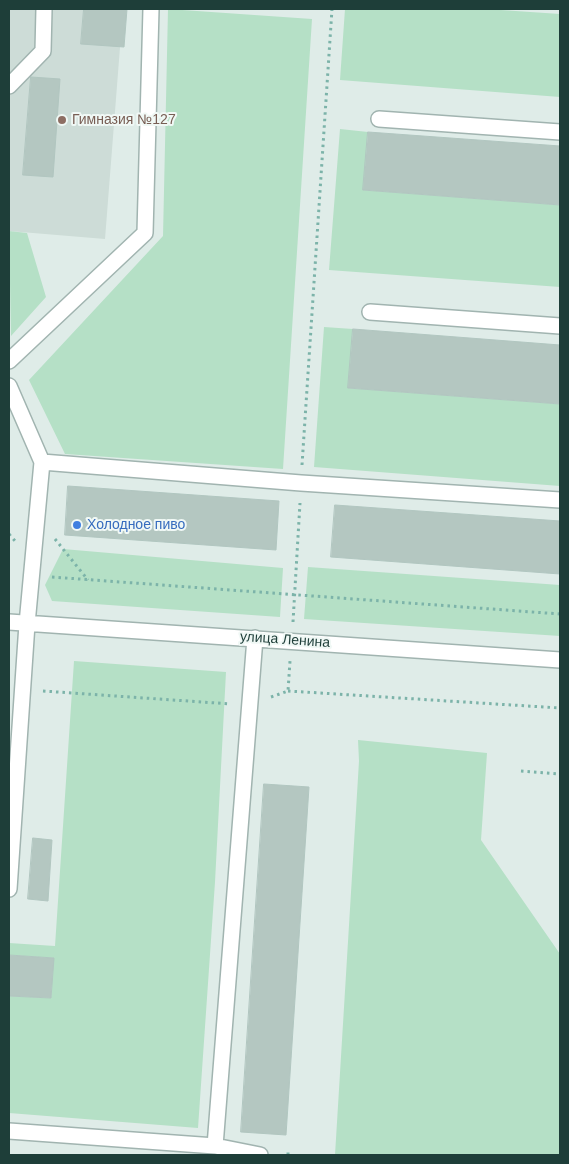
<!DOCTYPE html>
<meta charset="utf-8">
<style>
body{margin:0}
#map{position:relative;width:569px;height:1164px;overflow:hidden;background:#dfece8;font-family:Helvetica,sans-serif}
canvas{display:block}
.frame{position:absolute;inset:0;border:10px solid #1e3e39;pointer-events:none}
</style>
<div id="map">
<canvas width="569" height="1164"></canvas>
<div class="frame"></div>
</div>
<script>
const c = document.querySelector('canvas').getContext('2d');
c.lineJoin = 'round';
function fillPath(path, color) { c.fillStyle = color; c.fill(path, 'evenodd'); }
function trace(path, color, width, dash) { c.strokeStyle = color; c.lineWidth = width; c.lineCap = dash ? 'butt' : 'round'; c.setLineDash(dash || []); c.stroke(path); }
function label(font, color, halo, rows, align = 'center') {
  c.font = font + ' Helvetica,sans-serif'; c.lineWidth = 4; c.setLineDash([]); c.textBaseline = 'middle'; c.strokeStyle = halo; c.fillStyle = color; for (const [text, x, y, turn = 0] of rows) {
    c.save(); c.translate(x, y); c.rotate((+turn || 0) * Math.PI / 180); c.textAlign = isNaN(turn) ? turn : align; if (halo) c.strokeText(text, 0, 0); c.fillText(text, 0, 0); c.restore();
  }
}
const built = new Path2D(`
 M 9,9 L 123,9 L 105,239 L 9,231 Z`);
const green = new Path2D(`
 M 168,9 L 312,19 L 283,469 L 65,454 L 29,380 L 163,236 Z
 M 345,9 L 486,9 L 560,14 L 560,97 L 340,80 Z
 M 340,129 L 368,132 L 364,190 L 560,205 L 560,287 L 329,270 Z
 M 9,231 L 27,233 L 46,297 L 11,336 Z
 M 324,327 L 353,329 L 349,388 L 560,404 L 560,486 L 314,467 Z
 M 63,549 L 283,568 L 280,617 L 52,601 L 45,585 Z
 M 308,567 L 560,585 L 560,636 L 304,619 Z
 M 74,661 L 226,672 L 215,882 L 198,1128 L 9,1113 L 9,996 L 51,998 L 53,958 L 9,955 L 9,943 L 55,946 Z
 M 358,740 L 487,753 L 481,840 L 560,954 L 560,1155 L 335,1155 L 359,761 Z`);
const building = new Path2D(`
 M 84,9 L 127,9 L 124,47 L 81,44 Z
 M 31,77 L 60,79 L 53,177 L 23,175 Z
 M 368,132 L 560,146 L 560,205 L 363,190 Z
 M 353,329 L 560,345 L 560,404 L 348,388 Z
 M 68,486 L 279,501 L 276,550 L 65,535 Z
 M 335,505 L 560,521 L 560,574 L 331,557 Z
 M 264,784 L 309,787 L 286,1135 L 241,1132 Z
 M 33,838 L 52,840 L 48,901 L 28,899 Z
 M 9,955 L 54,958 L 51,998 L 9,996 Z`);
const path = new Path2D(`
 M 302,465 L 332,9
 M 9,534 L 15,541
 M 55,539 L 88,580
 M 52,577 L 560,614
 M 293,622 L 300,503
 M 43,691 L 231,704
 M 288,691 L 560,708
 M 271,697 L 288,691 L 290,661
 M 521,771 L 560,774
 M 288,1155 L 288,1152`);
const minor = new Path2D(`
 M 9,86 L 43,51 L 44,9
 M 379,119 L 560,132
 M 370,312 L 560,326
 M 9,361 L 145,233 L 151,9
 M 9,386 L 42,462 L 27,624 L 9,889
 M 42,462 L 301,483 L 560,500
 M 9,622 L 560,660
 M 9,1131 L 215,1146 L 260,1155
 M 215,1146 L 255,638`);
const markers = [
 [62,120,5,"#8d6e63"],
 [77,525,5,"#3f7fe0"]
];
const educationNames = [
 ["Гимназия №127",72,120]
];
const shopNames = [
 ["Холодное пиво",87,525]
];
const streetNames = [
 ["улица Ленина",285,640,4]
];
fillPath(built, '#cddcd7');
fillPath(green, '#b5e0c6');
fillPath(building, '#b4c7c1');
trace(building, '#b1c6c0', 1);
trace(minor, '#a1b4b0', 18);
trace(path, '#7cb3a9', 3, [2.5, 4]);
trace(minor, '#fff', 15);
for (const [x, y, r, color] of markers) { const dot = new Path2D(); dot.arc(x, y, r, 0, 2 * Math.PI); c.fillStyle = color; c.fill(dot); trace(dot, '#f0f8f5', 2); }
label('14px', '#785e54', '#f0f8f5', educationNames, 'left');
label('14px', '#366cbe', '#f0f8f5', shopNames, 'left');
label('14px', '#1e3e39', '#f0f8f5', streetNames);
</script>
